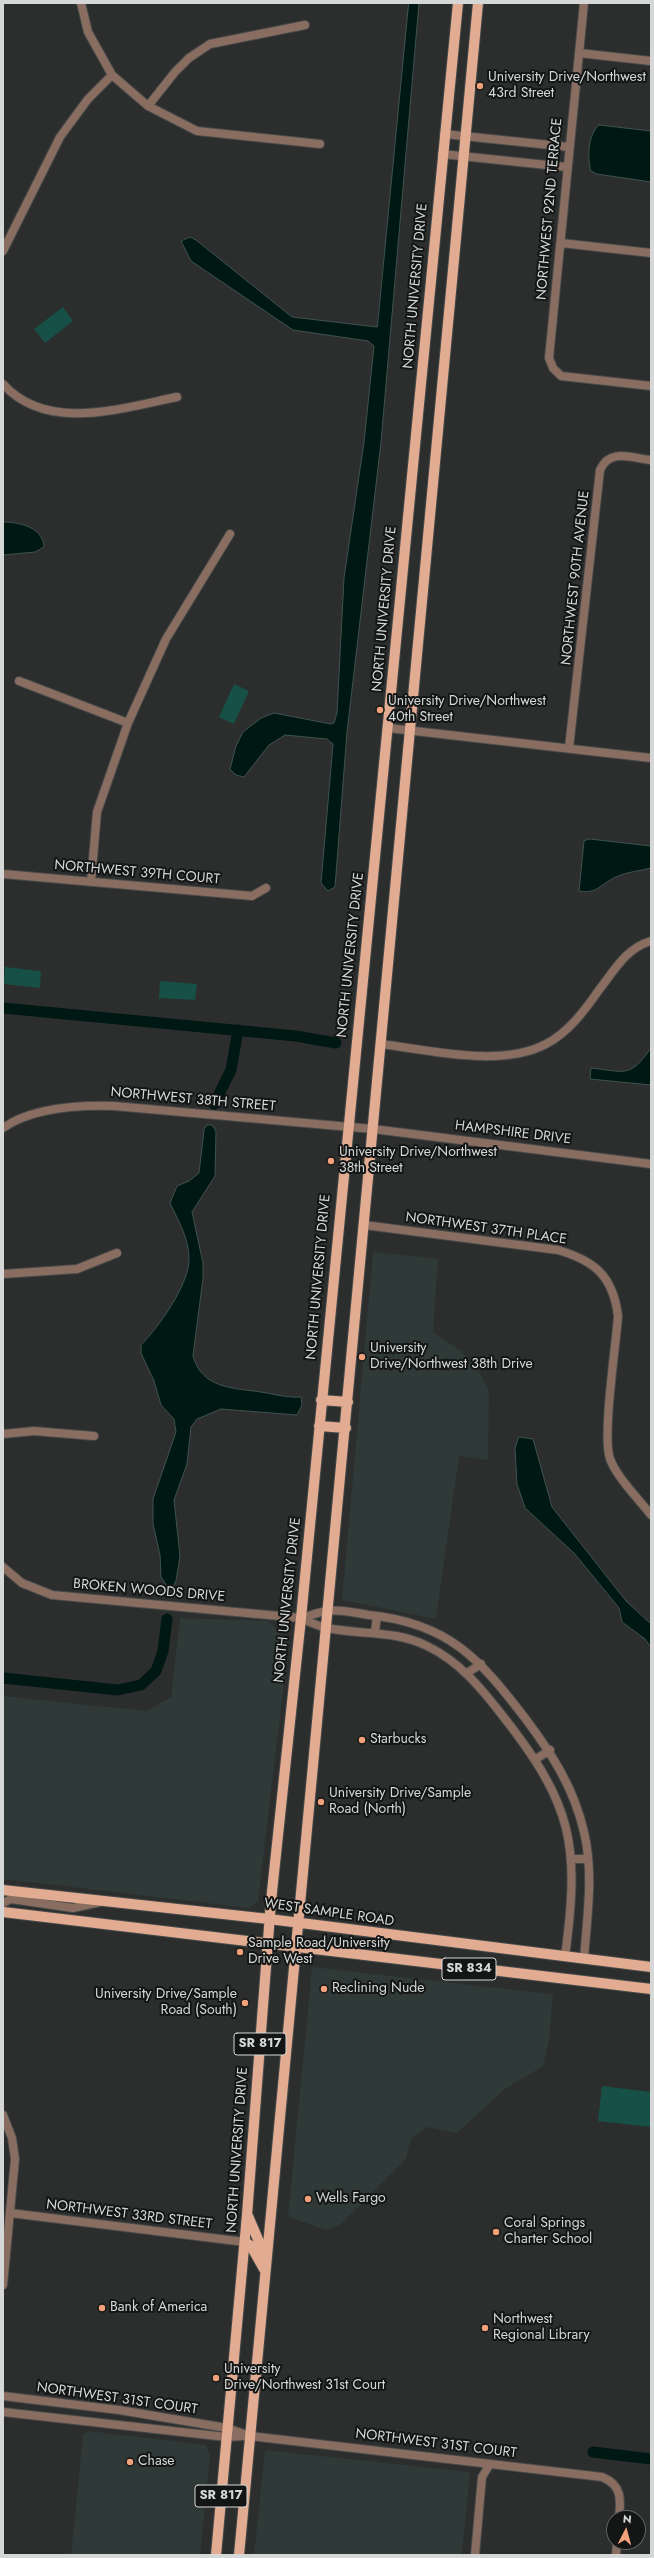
<!DOCTYPE html>
<style>
body{margin:0}
#map{position:relative;width:654px;height:2558px;overflow:hidden;background:#2b2e2d;font-family:Jost,sans-serif}
canvas{display:block}
.frame{position:absolute;inset:0;border:4px solid #d6d8d8;pointer-events:none}
.north{position:absolute;left:606px;top:2510px;width:40px;height:40px;box-sizing:border-box;background:#141615;border:1px solid #626463;border-radius:50%;rotate:6deg;font-size:11px;font-weight:700;line-height:16px;text-align:center;color:#d6d8d8}
.north::after{content:'';display:block;margin:auto;width:14px;height:18px;background:#f1a17b;clip-path:polygon(50% 0,100% 100%,50% 72%,0 100%)}
</style>
<div id="map">
<canvas width="654" height="2558"></canvas>
<div class="frame"></div>
<div class="north">N</div>
</div>
<script>
const c = document.querySelector('canvas').getContext('2d');
c.lineJoin = 'round';
function fillPath(path, color) { c.fillStyle = color; c.fill(path, 'evenodd'); }
function trace(path, color, width, dash) { c.strokeStyle = color; c.lineWidth = width; c.lineCap = dash ? 'butt' : 'round'; c.setLineDash(dash || []); c.stroke(path); }
function label(font, color, halo, rows, align = 'center') {
  c.font = font + ' Jost,sans-serif'; c.lineWidth = 4; c.setLineDash([]); c.textBaseline = 'middle'; c.strokeStyle = halo; c.fillStyle = color; for (const [text, x, y, turn = 0] of rows) {
    c.save(); c.translate(x, y); c.rotate((+turn || 0) * Math.PI / 180); c.textAlign = isNaN(turn) ? turn : align; if (halo) c.strokeText(text, 0, 0); c.fillText(text, 0, 0); c.restore();
  }
}
const built = new Path2D(`
 M 373,1252 L 438,1259 L 433,1332 L 461,1351 L 478,1370 L 489,1391 L 488,1460 L 459,1456 L 436,1619 L 342,1600 Z
 M 180,1618 L 268,1621 L 289,1641 L 258,1901 L 249,1908 L 3,1879 L 3,1696 L 147,1711 L 171,1697 Z
 M 312,1967 L 553,1994 L 549,2040 L 543,2066 L 505,2089 L 457,2133 L 427,2127 L 411,2139 L 406,2159 L 341,2224 L 326,2230 L 288,2217 Z
 M 89,2431 L 206,2445 L 210,2455 L 200,2555 L 71,2555 L 83,2435 Z
 M 265,2450 L 470,2472 L 462,2555 L 254,2555 Z`);
const green = new Path2D(`
 M 63,307 L 73,321 L 45,343 L 34,329 Z
 M 234,684 L 249,691 L 234,724 L 219,717 Z
 M 5,967 L 41,971 L 40,988 L 4,984 Z
 M 160,981 L 197,984 L 195,1000 L 159,998 Z
 M 602,2086 L 651,2092 L 651,2127 L 598,2121 Z`);
const water = new Path2D(`
 M 409,3 L 419,3 L 381,442 L 347,732 L 335,887 L 328,891 L 321,883 L 333,744 L 327,739 L 285,735 L 269,745 L 244,777 L 236,775 L 230,769 L 236,746 L 243,732 L 261,718 L 274,713 L 331,724 L 334,723 L 337,713 L 344,578 L 364,442 L 374,346 L 368,341 L 293,330 L 191,261 L 181,241 L 190,237 L 196,240 L 292,317 L 377,327 Z
 M 599,125 L 651,131 L 651,182 L 597,174 L 591,171 C 587,157 588,134 599,125 Z
 M 3,522 C 19,522 43,527 44,547 L 35,552 L 3,555 Z
 M 590,839 L 651,846 L 651,868 C 640,871 626,872 616,877 C 602,883 596,895 579,891 L 584,841 Z
 M 651,1048 L 651,1085 L 590,1079 L 591,1068 C 626,1072 630,1078 651,1048 Z
 M 207,1125 L 212,1125 L 216,1131 L 215,1176 L 192,1212 L 203,1263 L 203,1278 L 193,1356 C 202,1389 234,1388 261,1392 C 274,1394 287,1398 301,1397 L 302,1405 L 297,1415 L 221,1409 L 197,1419 L 191,1427 L 187,1464 L 174,1500 L 180,1556 L 176,1581 L 170,1591 L 161,1577 L 160,1555 L 153,1524 L 153,1499 L 176,1432 L 174,1419 L 161,1405 L 154,1381 L 141,1353 L 141,1345 C 159,1327 190,1283 189,1258 C 189,1239 178,1220 170,1203 L 177,1186 L 189,1181 L 199,1173 L 204,1130 Z
 M 519,1437 L 533,1439 L 552,1507 L 626,1601 L 651,1624 L 651,1647 L 645,1639 L 622,1622 L 619,1608 L 574,1553 L 525,1508 L 517,1484 L 515,1449 Z`);
const canal = new Path2D(`
 M 3,1008 L 296,1036 L 336,1043
 M 214,1104 L 231,1070 L 238,1030
 M 3,1678 L 118,1690 L 141,1685 L 156,1671 L 163,1651 L 167,1619
 M 593,2452 L 651,2459`);
const minor = new Path2D(`
 M 81,3 L 88,32 L 112,75 L 148,106 L 197,131 L 320,144
 M 584,3 L 549,358 L 553,368 L 561,376 L 651,386
 M 579,53 L 651,61
 M 148,106 L 175,72 L 189,58 L 210,44 L 305,25
 M 444,134 L 569,147
 M 442,154 L 566,167
 M 561,243 L 651,253
 M 3,251 L 60,137 L 88,99 L 112,75
 M 3,384 C 47,433 122,408 177,397
 M 19,681 L 128,723
 M 569,748 L 600,470 C 610,448 631,458 651,460
 M 3,874 L 252,896 L 266,888
 M 91,882 L 97,812 L 128,723 L 166,639 L 230,534
 M 381,1044 C 429,1050 501,1068 546,1044 C 568,1033 585,1010 599,990 C 614,971 626,948 651,941
 M 3,1128 C 33,1107 79,1105 114,1106 L 373,1129 L 651,1164
 M 364,1225 L 558,1250 C 595,1261 613,1276 618,1316 C 616,1345 602,1436 610,1459 C 618,1479 638,1498 651,1515
 M 3,1274 L 77,1269 L 117,1253
 M 3,1434 L 34,1431 L 94,1436
 M 3,1567 L 22,1583 L 52,1595 L 301,1618 C 309,1622 318,1626 327,1628 C 361,1635 395,1630 427,1646 C 459,1661 481,1688 502,1715 C 573,1805 580,1844 565,1957
 M 301,1618 C 309,1616 319,1612 327,1611 C 340,1609 356,1613 369,1615 C 448,1623 479,1658 525,1718 C 552,1754 574,1788 584,1832 C 594,1874 587,1917 584,1959
 M 375,1632 L 377,1616
 M 467,1673 L 481,1664
 M 536,1759 L 550,1750
 M 572,1859 L 588,1859
 M 3,1903 L 11,1899 L 73,1908 L 100,1902
 M 3,2115 L 12,2138 L 15,2159 L 3,2285
 M 10,2213 L 245,2242
 M 250,2436 L 602,2477 C 622,2485 621,2499 619,2518
 M 475,2555 L 482,2477 L 490,2464
 M 616,2555 L 617,2542`);
const tertiary = new Path2D(`
 M 388,728 L 651,758
 M 3,2396 L 119,2410 L 227,2428 L 250,2436
 M 3,2412 L 226,2437 L 245,2436`);
const primary = new Path2D(`
 M 321,1400 L 348,1402
 M 319,1426 L 346,1428
 M 3,1890 L 269,1919 L 651,1967
 M 3,1912 L 651,1989
 M 248,2216 L 260,2244 L 266,2252
 M 245,2242 L 251,2246 L 264,2269
 M 216,2555 L 247,2215 L 271,1901 L 301,1618 L 458,3
 M 239,2555 L 478,3`);
const markers = [
 [480,86,4,"#f1a17b"],
 [380,710,4,"#f1a17b"],
 [331,1161,4,"#f1a17b"],
 [362,1357,4,"#f1a17b"],
 [362,1740,4,"#f1a17b"],
 [321,1802,4,"#f1a17b"],
 [240,1952,4,"#f1a17b"],
 [324,1989,4,"#f1a17b"],
 [245,2003,4,"#f1a17b"],
 [308,2199,4,"#f1a17b"],
 [496,2232,4,"#f1a17b"],
 [102,2308,4,"#f1a17b"],
 [485,2328,4,"#f1a17b"],
 [216,2378,4,"#f1a17b"],
 [130,2462,4,"#f1a17b"]
];
const shields = [
 [469,1969,54],
 [260,2044,52],
 [221,2496,52]
];
const shieldNames = [
 ["SR 834",469,1969],
 ["SR 817",260,2044],
 ["SR 817",221,2496]
];
const poiNames = [
 ["University Drive/Northwest",488,78],
 ["43rd Street",488,94],
 ["University Drive/Northwest",388,702],
 ["40th Street",388,718],
 ["University Drive/Northwest",339,1153],
 ["38th Street",339,1169],
 ["University",370,1349],
 ["Drive/Northwest 38th Drive",370,1365],
 ["Starbucks",370,1740],
 ["University Drive/Sample",329,1794],
 ["Road (North)",329,1810],
 ["Sample Road/University",248,1944],
 ["Drive West",248,1960],
 ["Reclining Nude",332,1989],
 ["University Drive/Sample",237,1995,"right"],
 ["Road (South)",237,2011,"right"],
 ["Wells Fargo",316,2199],
 ["Coral Springs",504,2224],
 ["Charter School",504,2240],
 ["Bank of America",110,2308],
 ["Northwest",493,2320],
 ["Regional Library",493,2336],
 ["University",224,2370],
 ["Drive/Northwest 31st Court",224,2386],
 ["Chase",138,2462]
];
const streetNames = [
 ["NORTHWEST 92ND TERRACE",550,209,-85],
 ["NORTH UNIVERSITY DRIVE",416,286,-85],
 ["NORTHWEST 90TH AVENUE",576,578,-84],
 ["NORTH UNIVERSITY DRIVE",385,609,-85],
 ["NORTHWEST 39TH COURT",137,873,5],
 ["NORTH UNIVERSITY DRIVE",351,955,-84],
 ["NORTHWEST 38TH STREET",193,1100,5],
 ["HAMPSHIRE DRIVE",513,1133,7],
 ["NORTHWEST 37TH PLACE",486,1229,8],
 ["NORTH UNIVERSITY DRIVE",319,1277,-85],
 ["BROKEN WOODS DRIVE",149,1591,5],
 ["NORTH UNIVERSITY DRIVE",288,1600,-84],
 ["WEST SAMPLE ROAD",329,1913,8],
 ["NORTH UNIVERSITY DRIVE",238,2150,-86],
 ["NORTHWEST 33RD STREET",129,2215,7],
 ["NORTHWEST 31ST COURT",117,2399,8],
 ["NORTHWEST 31ST COURT",436,2444,7]
];
fillPath(built, '#2f3937');
fillPath(green, '#175046');
fillPath(water, '#001814');
trace(water, '#40524f', 1);
trace(canal, '#001814', 11);
trace(minor, '#464948', 10);
trace(tertiary, '#464948', 10);
trace(primary, '#464948', 12);
trace(minor, '#886d60', 8);
trace(tertiary, '#886d60', 8);
trace(primary, '#e2ac92', 10);
for (const [x, y, r, color] of markers) { const dot = new Path2D(); dot.arc(x, y, r, 0, 2 * Math.PI); c.fillStyle = color; c.fill(dot); trace(dot, '#141615', 1.5); }
for (const [x, y, w] of shields) { const box = new Path2D(); box.roundRect(x - w / 2, y - 11, w, 22, 3); c.fillStyle = '#141615'; c.fill(box); trace(box, '#d6d8d8', 1); }
label('bold 13px', '#d6d8d8', null, shieldNames);
label('14px', '#d6d8d8', '#141615', poiNames, 'left');
label('14px', '#d6d8d8', '#141615', streetNames);
</script>
